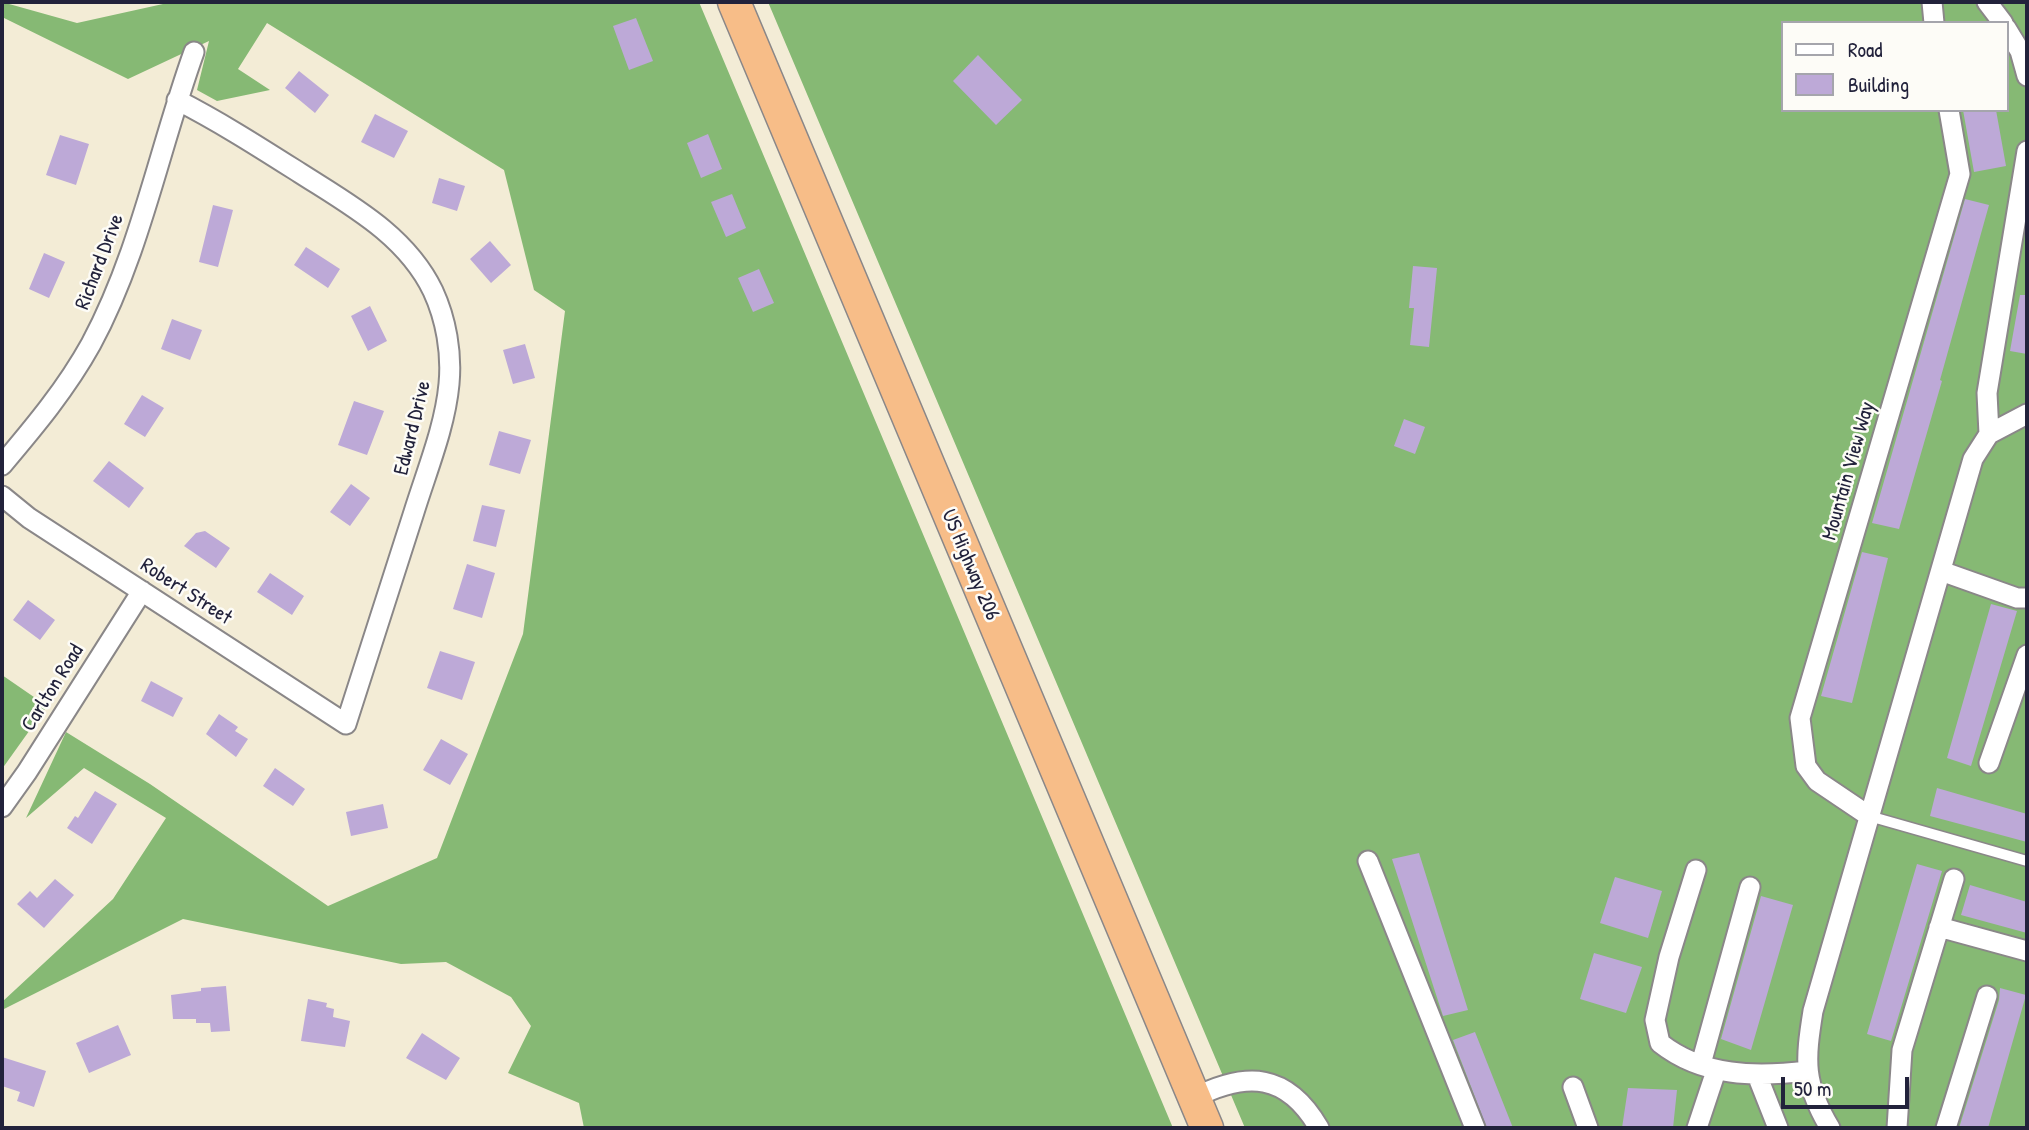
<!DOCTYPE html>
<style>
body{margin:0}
#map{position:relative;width:2029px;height:1130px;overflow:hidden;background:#f3ecd6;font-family:"Patrick Hand",sans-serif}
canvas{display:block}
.frame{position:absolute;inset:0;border:4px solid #22223b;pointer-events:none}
.legend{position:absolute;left:1781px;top:21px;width:228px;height:91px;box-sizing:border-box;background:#fdfcf7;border:2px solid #a5a5ac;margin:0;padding:9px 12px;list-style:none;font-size:21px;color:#22223b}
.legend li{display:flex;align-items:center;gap:14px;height:35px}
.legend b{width:35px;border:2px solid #a5a5ac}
.scale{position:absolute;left:1781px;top:1077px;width:128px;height:32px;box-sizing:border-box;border:4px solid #22223b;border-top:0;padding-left:9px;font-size:21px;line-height:24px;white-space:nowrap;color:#22223b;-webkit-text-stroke:5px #fdfcf7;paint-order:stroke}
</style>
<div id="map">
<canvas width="2029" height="1130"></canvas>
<div class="frame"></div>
<ul class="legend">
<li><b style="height:9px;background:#fff"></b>Road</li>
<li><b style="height:19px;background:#bda9d7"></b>Building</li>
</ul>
<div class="scale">50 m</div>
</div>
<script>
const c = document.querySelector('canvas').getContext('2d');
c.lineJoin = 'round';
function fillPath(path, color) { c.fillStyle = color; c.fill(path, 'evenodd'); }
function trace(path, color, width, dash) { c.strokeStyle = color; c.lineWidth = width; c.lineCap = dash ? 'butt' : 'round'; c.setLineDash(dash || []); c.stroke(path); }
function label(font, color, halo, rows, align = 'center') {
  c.font = font + ' "Patrick Hand",sans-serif'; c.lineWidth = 5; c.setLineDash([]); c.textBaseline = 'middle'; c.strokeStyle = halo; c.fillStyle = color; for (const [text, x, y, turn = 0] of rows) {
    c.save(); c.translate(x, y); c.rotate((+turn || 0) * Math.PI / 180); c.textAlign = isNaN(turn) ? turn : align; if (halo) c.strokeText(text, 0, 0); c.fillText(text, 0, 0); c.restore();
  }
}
const forest = new Path2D(`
 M 2,2 L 77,23 L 172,2 L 699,2 L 1173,1128 L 584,1128 L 579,1103 L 508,1073 L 531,1026 L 511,997 L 446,962 L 401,964 L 183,919 L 2,1010 L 2,1002 L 113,899 L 166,818 L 84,768 L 26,818 L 66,732 L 150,784 L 328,906 L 437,858 L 523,634 L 565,311 L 534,290 L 504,170 L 267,23 L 238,69 L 270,90 L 217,101 L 197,90 L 209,41 L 128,79 L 2,17 Z
 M 768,2 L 2027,2 L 2027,1128 L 1245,1128 ZM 1782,23 L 2006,23 L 2006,110 L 1782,110 Z
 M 2,675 L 47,706 L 2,769 Z`);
const building = new Path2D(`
 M 636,18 L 653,61 L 629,70 L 613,26 Z
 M 978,55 L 1022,100 L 996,125 L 953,81 Z
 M 299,71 L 329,95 L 315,113 L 285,88 Z
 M 1963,110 L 1996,110 L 2006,166 L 1974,172 Z
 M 375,114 L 408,131 L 394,158 L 361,142 Z
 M 708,134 L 722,169 L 701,178 L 687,143 Z
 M 60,135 L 89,144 L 76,185 L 46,175 Z
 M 439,178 L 465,186 L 457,211 L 432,203 Z
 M 732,194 L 746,228 L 726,237 L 711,202 Z
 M 1965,199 L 1989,205 L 1940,380 L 1942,381 L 1899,529 L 1872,523 Z
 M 213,205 L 233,210 L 218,267 L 199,262 Z
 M 490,241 L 511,265 L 491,283 L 470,259 Z
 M 306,247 L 340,269 L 328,288 L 294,265 Z
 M 44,253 L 65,262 L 49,298 L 29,289 Z
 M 1413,266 L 1437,268 L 1429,347 L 1410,345 L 1414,308 L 1409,308 Z
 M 759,269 L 774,303 L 753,312 L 738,278 Z
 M 2020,295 L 2027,295 L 2027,354 L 2010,351 Z
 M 370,306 L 387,341 L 368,351 L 351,316 Z
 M 172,319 L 202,330 L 190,360 L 161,349 Z
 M 525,344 L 535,378 L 513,384 L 503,350 Z
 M 142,395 L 164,408 L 145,437 L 124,424 Z
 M 354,401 L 384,411 L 367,455 L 338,445 Z
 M 1404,419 L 1425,427 L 1415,454 L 1394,446 Z
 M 499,431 L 531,440 L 520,474 L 489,465 Z
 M 109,461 L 144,488 L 129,508 L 93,481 Z
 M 351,484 L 370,498 L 350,526 L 330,512 Z
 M 482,505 L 505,510 L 496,547 L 473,541 Z
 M 205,531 L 230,548 L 216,568 L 184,546 L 196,533 Z
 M 1862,552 L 1888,558 L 1852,703 L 1821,696 Z
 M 467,564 L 495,573 L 482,618 L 453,609 Z
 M 270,573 L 304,596 L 292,615 L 257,592 Z
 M 28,600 L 55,620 L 40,640 L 13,620 Z
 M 1991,604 L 2017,611 L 1971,766 L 1947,758 Z
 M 440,651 L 475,662 L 462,700 L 427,688 Z
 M 151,681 L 183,698 L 173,717 L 141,701 Z
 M 219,714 L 238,727 L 235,731 L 248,739 L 236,757 L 206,734 Z
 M 441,739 L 468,754 L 450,785 L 423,770 Z
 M 275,768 L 305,789 L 293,806 L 263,786 Z
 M 1937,788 L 2027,814 L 2027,842 L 1930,816 Z
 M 95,791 L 117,804 L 92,844 L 67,828 L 75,816 L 78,818 Z
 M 383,804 L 388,828 L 351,836 L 346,812 Z
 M 1419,853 L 1468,1010 L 1443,1016 L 1392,859 Z
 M 1917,864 L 1942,871 L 1891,1041 L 1867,1034 Z
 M 1615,877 L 1662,891 L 1648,938 L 1600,923 Z
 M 55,879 L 74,895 L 44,928 L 17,904 L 30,891 L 37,898 Z
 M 1970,885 L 2027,902 L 2027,933 L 1961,915 Z
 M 1761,896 L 1793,905 L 1751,1050 L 1721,1039 Z
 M 1594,953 L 1642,967 L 1626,1013 L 1580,999 Z
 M 226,986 L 230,1031 L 211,1032 L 210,1023 L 196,1023 L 196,1019 L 173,1019 L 171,995 L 201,991 L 201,988 Z
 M 2000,988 L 2026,995 L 1988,1128 L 1959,1128 L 1999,1000 Z
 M 308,999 L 327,1003 L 326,1007 L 334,1009 L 333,1017 L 350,1021 L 345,1047 L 301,1041 Z
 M 118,1025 L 131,1055 L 89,1073 L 76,1043 Z
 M 1475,1032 L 1513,1128 L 1487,1128 L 1453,1040 Z
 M 422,1033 L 460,1058 L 446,1080 L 406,1058 Z
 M 2,1057 L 46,1071 L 34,1107 L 17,1101 L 20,1092 L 2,1086 Z
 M 1628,1088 L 1677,1090 L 1673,1128 L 1622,1128 Z`);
const service = new Path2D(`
 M 1869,816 L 2027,861`);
const minor = new Path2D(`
 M 1932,2 L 1934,23
 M 1987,2 L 2003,23
 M 2006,28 L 2020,51 L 2027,76
 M 1989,434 L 1987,393 L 2027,151
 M 2,465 C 35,426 66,389 91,344 C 140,253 159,149 194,52
 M 2,496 L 29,518 L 346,724 C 369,653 392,582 414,512 C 427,470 445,427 449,384 C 452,353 446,319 433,291 C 406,235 350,205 300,173 C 259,147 220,122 177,100
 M 1941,571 L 2017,598 L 2027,598
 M 1989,763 L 2027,655
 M 2,807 L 27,772 L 142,591
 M 1869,816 L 1817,781 L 1806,766 L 1800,718 L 1960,174 L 1949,110
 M 1368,861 L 1475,1128
 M 1696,870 L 1669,957 L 1655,1020 L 1660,1043 C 1703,1077 1756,1077 1808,1071
 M 1939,927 L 2027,951
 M 1701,1064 L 1750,887
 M 1757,1075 L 1778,1128
 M 1573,1087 L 1588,1128
 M 1194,1098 C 1247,1071 1287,1073 1319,1128
 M 1697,1128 L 1716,1071
 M 1830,1128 C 1803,1083 1805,1061 1813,1011 L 1973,459 L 1989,434 L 2027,414
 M 1897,1128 L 1902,1050 L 1954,879
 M 1946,1128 L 1987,996`);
const trunk = new Path2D(`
 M 734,2 L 1207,1128`);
const streetNames = [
 ["Richard Drive",100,262,-69],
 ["Edward Drive",413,428,-76],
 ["Mountain View Way",1849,471,-74],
 ["US Highway 206",970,565,67],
 ["Robert Street",186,592,33],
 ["Carlton Road",53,688,-58]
];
fillPath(forest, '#86b974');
fillPath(building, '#bda9d7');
trace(service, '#8a8788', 13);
trace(minor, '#8a8788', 23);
trace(trunk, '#8a8788', 35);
trace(service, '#fff', 10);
trace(minor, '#fff', 19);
trace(trunk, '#f7bd88', 32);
label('21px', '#22223b', '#fdfcf7', streetNames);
</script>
